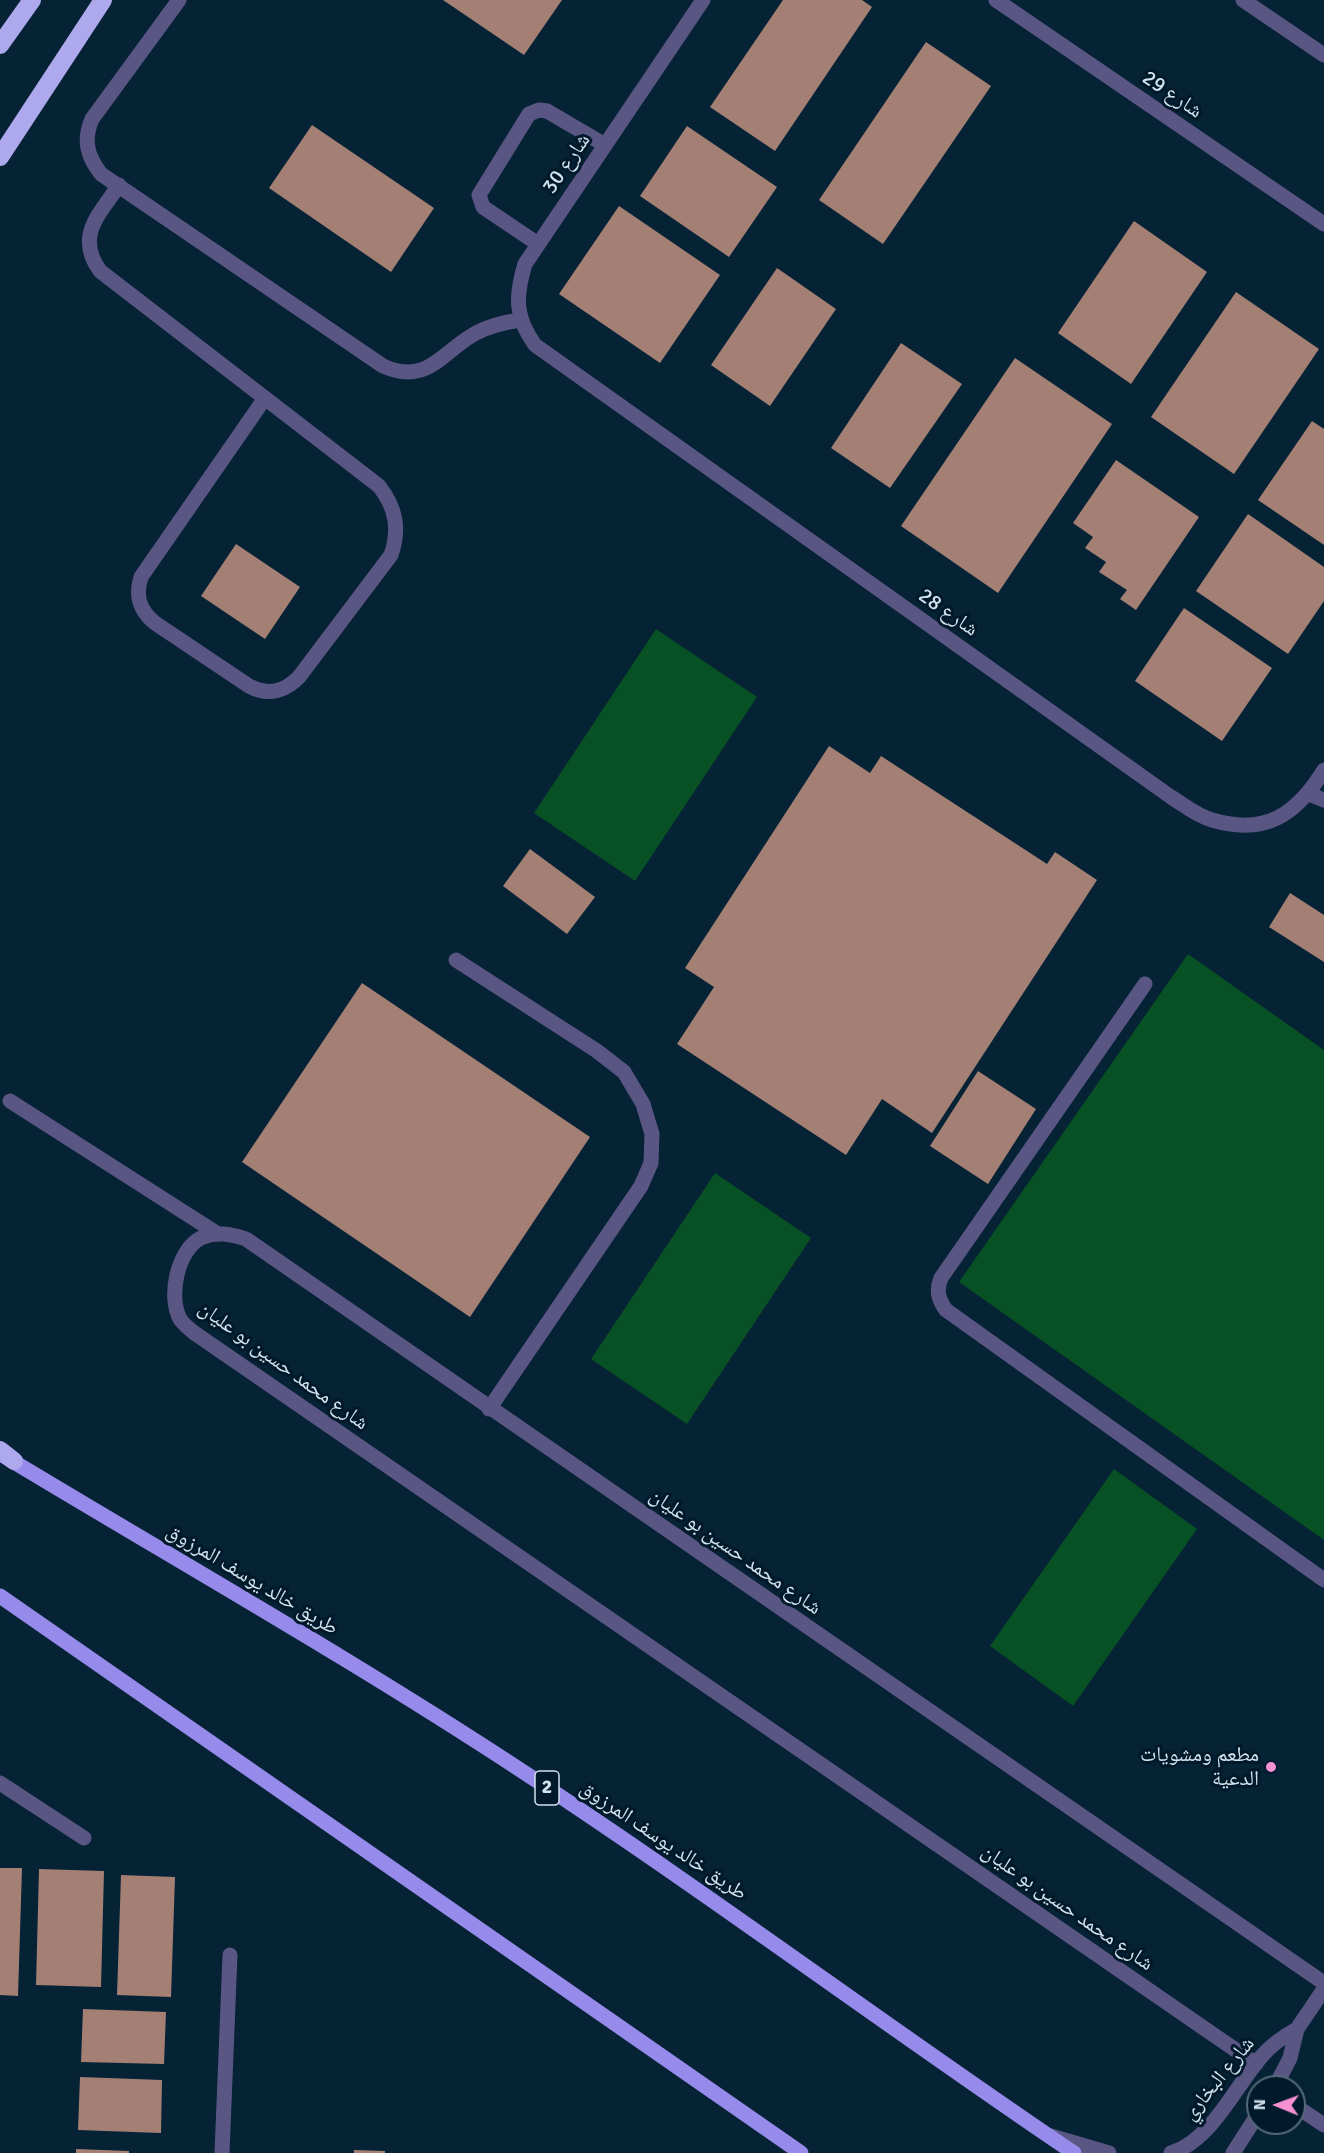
<!DOCTYPE html>
<meta charset="utf-8">
<style>
body{margin:0}
#map{position:relative;width:1324px;height:2153px;overflow:hidden;background:#062235;font-family:Signika,sans-serif}
canvas{display:block}
.north{position:absolute;left:1246px;top:2075px;width:60px;height:60px;box-sizing:border-box;background:#00192b;border:2px solid #546979;border-radius:50%;rotate:271deg;font-size:16px;font-weight:700;line-height:24px;text-align:center;color:#d2e2ee}
.north::after{content:'';display:block;margin:auto;width:21px;height:27px;background:#f591d2;clip-path:polygon(50% 0,100% 100%,50% 72%,0 100%)}
</style>
<div id="map">
<canvas width="1324" height="2153"></canvas>
<div class="north">N</div>
</div>
<script>
const c = document.querySelector('canvas').getContext('2d');
c.lineJoin = 'round';
function fillPath(path, color) { c.fillStyle = color; c.fill(path, 'evenodd'); }
function trace(path, color, width, dash) { c.strokeStyle = color; c.lineWidth = width; c.lineCap = dash ? 'butt' : 'round'; c.setLineDash(dash || []); c.stroke(path); }
function label(font, color, halo, rows, align = 'center') {
  c.font = font + ' Signika,"Noto Naskh Arabic",sans-serif'; c.lineWidth = 6; c.setLineDash([]); c.textBaseline = 'middle'; c.strokeStyle = halo; c.fillStyle = color; for (const [text, x, y, turn = 0] of rows) {
    c.save(); c.translate(x, y); c.rotate((+turn || 0) * Math.PI / 180); c.textAlign = isNaN(turn) ? turn : align; if (halo) c.strokeText(text, 0, 0); c.fillText(text, 0, 0); c.restore();
  }
}
const green = new Path2D(`
 M 656,629 L 757,697 L 635,881 L 534,813 Z
 M 1188,954 L 1324,1050 L 1324,1540 L 959,1282 Z
 M 715,1173 L 811,1238 L 687,1424 L 591,1359 Z
 M 1114,1469 L 1197,1529 L 1073,1706 L 990,1646 Z`);
const building = new Path2D(`
 M 443,0 L 562,0 L 524,55 Z
 M 783,0 L 862,0 L 872,7 L 775,151 L 710,107 Z
 M 926,42 L 991,86 L 883,244 L 819,200 Z
 M 312,125 L 434,208 L 391,272 L 269,188 Z
 M 687,126 L 777,187 L 729,257 L 640,196 Z
 M 619,206 L 720,275 L 660,363 L 559,294 Z
 M 1134,221 L 1207,272 L 1131,384 L 1058,333 Z
 M 777,268 L 836,309 L 770,406 L 711,365 Z
 M 1236,292 L 1319,349 L 1234,474 L 1151,417 Z
 M 901,343 L 962,384 L 890,488 L 831,448 Z
 M 1015,358 L 1112,424 L 998,593 L 901,526 Z
 M 1312,421 L 1324,429 L 1324,545 L 1258,500 Z
 M 1116,460 L 1199,517 L 1136,610 L 1120,599 L 1127,590 L 1099,572 L 1106,562 L 1085,548 L 1093,537 L 1073,523 Z
 M 1248,514 L 1324,567 L 1324,601 L 1288,654 L 1196,591 Z
 M 236,544 L 300,587 L 265,639 L 201,596 Z
 M 1184,608 L 1272,668 L 1222,741 L 1135,681 Z
 M 829,746 L 870,773 L 881,756 L 1047,864 L 1055,852 L 1097,880 L 932,1133 L 882,1099 L 846,1155 L 677,1044 L 714,987 L 685,968 Z
 M 530,849 L 595,897 L 567,934 L 503,886 Z
 M 1290,893 L 1324,915 L 1324,962 L 1269,927 Z
 M 362,983 L 590,1137 L 470,1317 L 242,1162 Z
 M 978,1071 L 1036,1109 L 988,1184 L 930,1146 Z
 M 0,1868 L 22,1868 L 18,1996 L 0,1995 Z
 M 39,1869 L 104,1871 L 101,1987 L 36,1985 Z
 M 121,1875 L 175,1877 L 171,1997 L 117,1995 Z
 M 83,2009 L 166,2012 L 164,2064 L 81,2062 Z
 M 80,2077 L 162,2080 L 161,2133 L 78,2130 Z
 M 76,2149 L 129,2151 L 129,2153 L 76,2153 Z
 M 354,2150 L 385,2151 L 385,2153 L 354,2153 Z`);
const lane = new Path2D(`
 M 179,0 L 92,119 C 83,140 87,156 101,174 L 383,366 C 428,386 441,352 476,333 C 490,326 505,322 520,320
 M 119,185 C 99,215 75,236 100,271 L 379,486 C 396,508 400,529 391,555 L 299,677 C 284,692 268,696 249,686 L 155,623 C 139,610 135,596 141,577 L 265,398
 M 538,244 L 483,207 L 479,195 L 529,114 L 539,110 L 547,111 L 605,145
 M 1309,794 L 1324,800
 M 456,960 L 597,1051 L 624,1072 L 643,1104 L 652,1134 L 651,1163 L 641,1186 L 489,1409
 M 1145,984 L 941,1278 C 936,1290 938,1299 946,1310 L 1324,1580
 M 10,1101 L 218,1234
 M 0,1783 L 84,1838`);
const street = new Path2D(`
 M 703,0 L 525,264 C 515,297 515,317 535,345 L 1171,797 C 1184,805 1197,816 1212,820 C 1266,836 1297,814 1324,770
 M 996,0 L 1324,224
 M 1243,0 L 1324,55
 M 1256,2064 L 193,1332 C 189,1328 183,1324 180,1319 C 168,1297 177,1250 201,1238 C 216,1231 231,1234 246,1239 L 1324,1983
 M 1275,2087 L 1290,2058 L 1297,2029 L 1324,1989
 M 1294,2105 L 1324,2125
 M 1051,2136 L 1109,2153
 M 222,2153 L 230,1955
 M 1171,2153 C 1211,2141 1235,2087 1261,2057 C 1271,2045 1284,2036 1297,2029
 M 1233,2153 L 1258,2114`);
const primary = new Path2D(`
 M 4,1456 C 178,1561 355,1661 525,1773 C 711,1895 890,2029 1074,2153
 M 0,1596 L 801,2153`);
const highway = new Path2D(`
 M 0,45 L 32,0
 M 0,157 L 103,0
 M 0,1450 L 14,1461`);
const markers = [
 [1271,1767,6,"#f591d2"]
];
const shields = [
 [547,1788,24]
];
const shieldNames = [
 ["2",547,1788]
];
const streetNames = [
 ["شارع 29",1172,95,34],
 ["شارع 30",567,164,-56],
 ["شارع 28",948,613,35],
 ["شارع محمد حسين بو عليان",283,1366,36],
 ["شارع محمد حسين بو عليان",735,1552,35],
 ["طريق خالد يوسف المرزوق",252,1580,31],
 ["طريق خالد يوسف المرزوق",663,1841,34],
 ["شارع محمد حسين بو عليان",1067,1908,35],
 ["شارع البخاري",1219,2079,-51]
];
const poiNames = [
 ["مطعم ومشويات",1259,1755],
 ["الدعية",1259,1779]
];
fillPath(green, '#075124');
fillPath(building, '#a48074');
trace(lane, '#5a5684', 15);
trace(street, '#5a5684', 15);
trace(primary, '#968aea', 15);
trace(highway, '#aea8ed', 18);
for (const [x, y, r, color] of markers) { const dot = new Path2D(); dot.arc(x, y, r, 0, 2 * Math.PI); c.fillStyle = color; c.fill(dot); trace(dot, '#00192b', 2); }
for (const [x, y, w] of shields) { const box = new Path2D(); box.roundRect(x - w / 2, y - 17, w, 34, 4.5); c.fillStyle = '#00192b'; c.fill(box); trace(box, '#d2e2ee', 1.5); }
label('bold 20px', '#d2e2ee', null, shieldNames);
label('21px', '#d2e2ee', '#00192b', streetNames);
label('21px', '#d2e2ee', '#00192b', poiNames, 'right');
</script>
